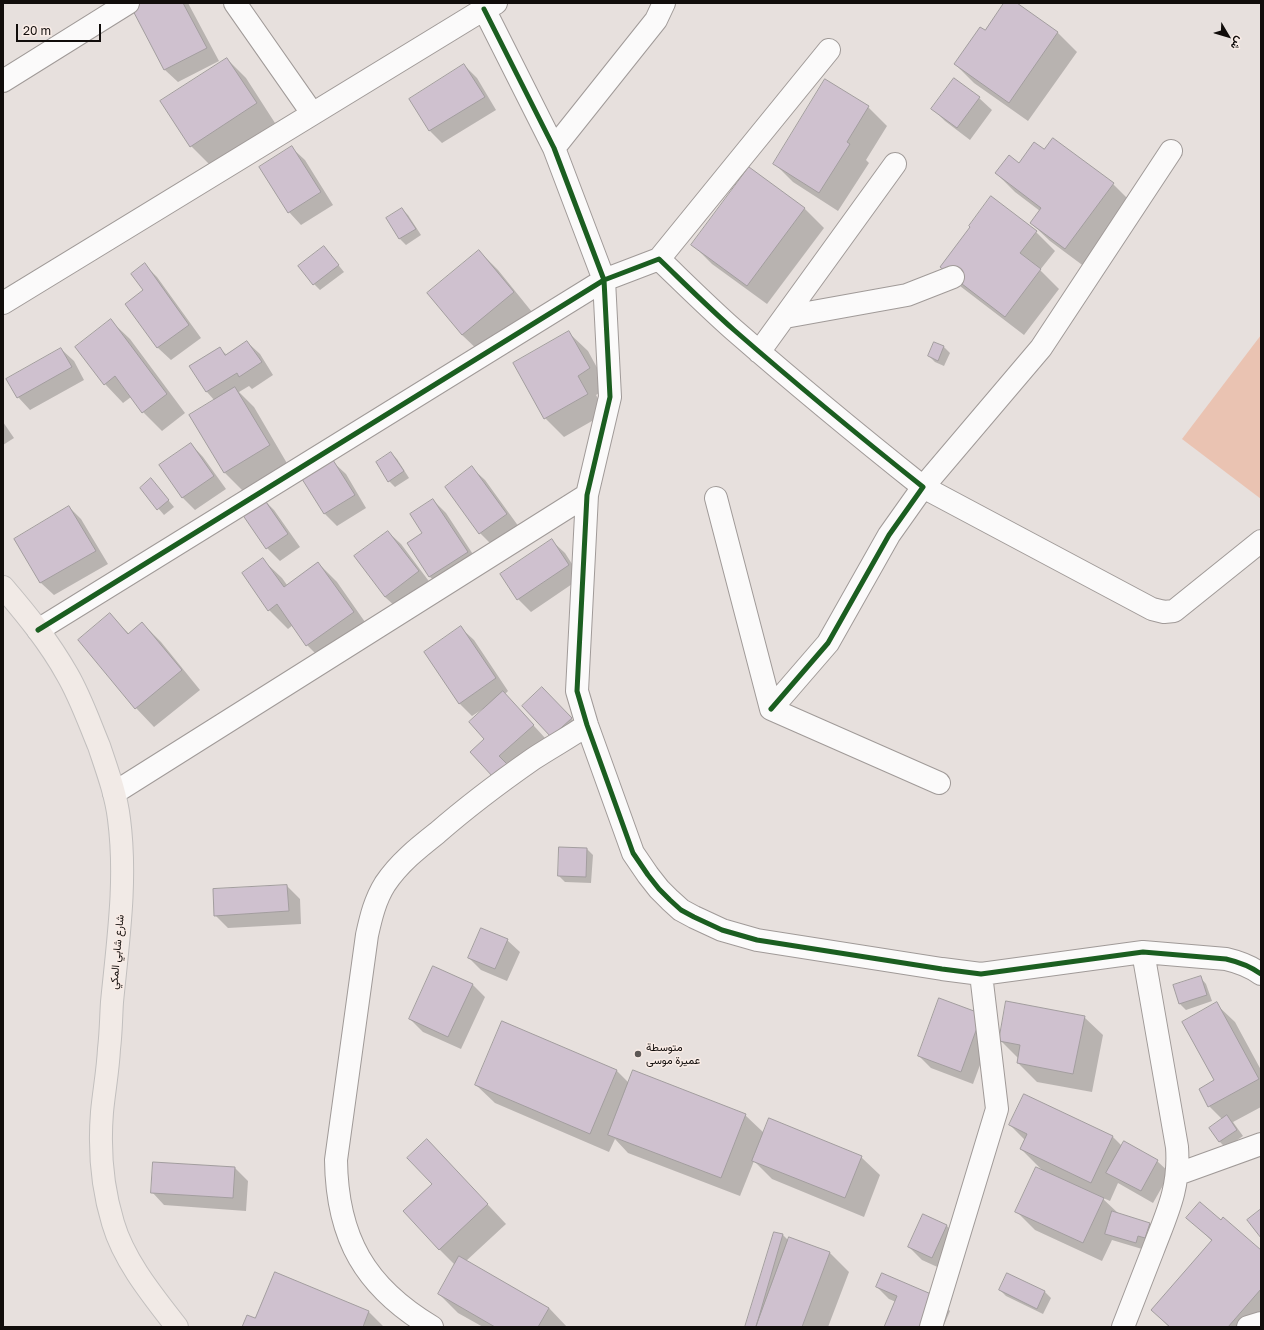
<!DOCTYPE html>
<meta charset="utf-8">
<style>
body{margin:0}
#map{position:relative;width:1264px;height:1330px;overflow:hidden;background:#e7e0dd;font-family:"Golos Text",Vazirmatn,sans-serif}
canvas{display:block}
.frame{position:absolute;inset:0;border:4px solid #110d0b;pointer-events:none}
.north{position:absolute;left:1208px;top:16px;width:40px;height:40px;-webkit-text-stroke:3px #f9ece6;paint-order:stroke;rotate:128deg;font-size:11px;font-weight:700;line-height:16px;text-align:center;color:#110d0b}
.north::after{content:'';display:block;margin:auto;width:14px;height:18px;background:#110d0b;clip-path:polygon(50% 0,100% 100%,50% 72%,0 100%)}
.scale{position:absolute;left:16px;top:24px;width:85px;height:18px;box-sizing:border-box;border:2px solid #110d0b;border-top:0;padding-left:5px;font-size:12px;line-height:14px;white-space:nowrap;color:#110d0b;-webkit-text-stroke:3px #f9ece6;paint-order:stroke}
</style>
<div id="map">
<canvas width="1264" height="1330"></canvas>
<div class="frame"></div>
<div class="north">ش</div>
<div class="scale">20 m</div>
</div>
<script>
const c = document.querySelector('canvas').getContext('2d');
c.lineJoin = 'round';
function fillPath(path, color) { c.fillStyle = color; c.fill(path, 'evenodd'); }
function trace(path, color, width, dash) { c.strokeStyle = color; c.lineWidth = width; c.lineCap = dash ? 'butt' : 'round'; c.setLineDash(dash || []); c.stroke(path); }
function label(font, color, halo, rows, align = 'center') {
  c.font = font + ' "Golos Text",Vazirmatn,sans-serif'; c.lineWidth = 3; c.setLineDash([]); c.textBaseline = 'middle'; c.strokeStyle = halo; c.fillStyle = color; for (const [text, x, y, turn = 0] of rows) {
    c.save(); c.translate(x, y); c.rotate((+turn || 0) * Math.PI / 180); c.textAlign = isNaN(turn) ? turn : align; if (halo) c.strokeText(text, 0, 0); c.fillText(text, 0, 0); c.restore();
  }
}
const green = new Path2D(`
 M 1261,335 L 1261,499 L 1182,439 Z`);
const shadow = new Path2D(`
 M 136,3 L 188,3 L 219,61 L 178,82 L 165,70 L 132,5 Z
 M 1005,3 L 1015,3 L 1058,33 L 1077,52 L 1028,121 L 974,83 L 955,64 L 985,32 Z
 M 227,59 L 246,78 L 275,123 L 210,165 L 191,146 Z
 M 464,65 L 477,78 L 496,110 L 442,143 L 430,131 L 410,99 Z
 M 979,98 L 992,110 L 970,140 L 945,121 L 933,109 Z
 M 868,107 L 887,126 L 866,160 L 869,163 L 838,211 L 793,182 L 774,163 Z
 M 1053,139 L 1113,184 L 1132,203 L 1085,267 L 1050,241 L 1031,223 L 1040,211 L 1015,192 L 996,173 L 1019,164 L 1045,150 Z
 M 292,148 L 305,160 L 333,205 L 301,225 L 289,212 Z
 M 750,168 L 805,209 L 824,228 L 767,304 L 712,264 L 693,245 Z
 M 402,209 L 408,215 L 421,235 L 406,245 L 400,239 L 388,218 Z
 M 1036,232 L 1055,251 L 1040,270 L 1059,289 L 1024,335 L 960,286 L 941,267 Z
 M 324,247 L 344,272 L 320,290 L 314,284 Z
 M 479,251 L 498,270 L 532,312 L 481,353 L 462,335 Z
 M 145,265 L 157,277 L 201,338 L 171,360 L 158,348 L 126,304 L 144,291 Z
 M 111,321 L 130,339 L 185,413 L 162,431 L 143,412 L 131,397 L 123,403 L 105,384 Z
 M 569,333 L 588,351 L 608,388 L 596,395 L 606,413 L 564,437 L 545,418 Z
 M 247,342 L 260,354 L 273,375 L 252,389 L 249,386 L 239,392 L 254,407 L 288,465 L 243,491 L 225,473 L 215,401 L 207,392 L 190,366 L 219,348 L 227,355 Z
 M 934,343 L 944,347 L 950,353 L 944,366 L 935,362 L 929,356 Z
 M 61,349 L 74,361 L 84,380 L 30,410 L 18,397 Z
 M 3,422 L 14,438 L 3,445 Z
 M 191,444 L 203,457 L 226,489 L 195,510 L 183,498 L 161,465 Z
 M 391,453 L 397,459 L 409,478 L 395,487 L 389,481 Z
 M 333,462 L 346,474 L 366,508 L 337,526 L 325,514 L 304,480 Z
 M 472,468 L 485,480 L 519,527 L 493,546 L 480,533 L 446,488 Z
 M 151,479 L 174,507 L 164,515 L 141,488 Z
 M 262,498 L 274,510 L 300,547 L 280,561 L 267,548 L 242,512 Z
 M 433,500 L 446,513 L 480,565 L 443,589 L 430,577 L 408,543 L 423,533 Z
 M 69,507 L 81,519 L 108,564 L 54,595 L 41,583 L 15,539 Z
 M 388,532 L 401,544 L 431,584 L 398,609 L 385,597 Z
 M 552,541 L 565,553 L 581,578 L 531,612 L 518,599 Z
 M 263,560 L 282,578 L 287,585 L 318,563 L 337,582 L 372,632 L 326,664 L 307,645 L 293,625 L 288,629 L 269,610 Z
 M 110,614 L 129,634 L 142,623 L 161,642 L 200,690 L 154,727 L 136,708 Z
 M 461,628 L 474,640 L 508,691 L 505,694 L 545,738 L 511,769 L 506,788 L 485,739 L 484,710 L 483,709 L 472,716 L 460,704 L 425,652 Z
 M 555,701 L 583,731 L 552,736 Z
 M 587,849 L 593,855 L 591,883 L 565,882 L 559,876 Z
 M 287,886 L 300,899 L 301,924 L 228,928 L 215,915 Z
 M 507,940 L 520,952 L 507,981 L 481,970 L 469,958 Z
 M 1200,977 L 1206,984 L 1212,1001 L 1186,1010 L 1180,1004 Z
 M 472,984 L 485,997 L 461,1049 L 423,1032 L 410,1019 Z
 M 940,1000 L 994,1027 L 973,1084 L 931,1068 L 919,1056 Z
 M 1216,1004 L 1235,1022 L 1261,1070 L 1261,1107 L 1233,1122 L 1243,1136 L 1226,1148 L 1220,1142 L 1211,1128 L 1223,1120 L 1209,1106 L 1216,1081 Z
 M 1084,1017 L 1103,1035 L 1092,1092 L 1037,1082 L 1018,1063 L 1019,1059 L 1000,1040 Z
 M 503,1023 L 617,1071 L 629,1083 L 745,1115 L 764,1133 L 861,1157 L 880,1175 L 864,1217 L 772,1179 L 754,1161 L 740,1196 L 628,1153 L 615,1139 L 609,1152 L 495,1103 L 476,1085 Z
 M 1024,1096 L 1113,1137 L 1122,1146 L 1157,1161 L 1170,1173 L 1153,1203 L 1118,1183 L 1110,1201 L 1101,1197 L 1119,1214 L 1149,1224 L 1155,1230 L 1151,1243 L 1144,1241 L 1142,1249 L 1112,1240 L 1102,1261 L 1035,1230 L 1016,1211 L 1042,1170 L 1021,1149 L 1025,1140 L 1010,1125 Z
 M 446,1160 L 506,1224 L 466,1261 L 549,1308 L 567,1327 L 483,1327 L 458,1313 L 439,1294 L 455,1265 L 439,1249 L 433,1184 Z
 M 154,1163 L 235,1168 L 248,1181 L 246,1211 L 164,1205 L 152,1192 Z
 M 1188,1218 L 1221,1221 L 1261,1251 L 1261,1327 L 1169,1327 L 1152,1310 L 1212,1241 Z
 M 946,1225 L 959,1238 L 944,1270 L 922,1260 L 909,1247 Z
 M 783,1235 L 789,1241 L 790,1238 L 830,1253 L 849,1272 L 828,1327 L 746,1327 Z
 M 276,1273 L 369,1312 L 384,1327 L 243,1327 L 256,1320 Z
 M 1008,1274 L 1045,1292 L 1051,1298 L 1043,1314 L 1006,1296 L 1000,1290 Z
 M 877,1287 L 937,1298 L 950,1311 L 943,1327 L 885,1327 L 896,1302 L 889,1299 Z`);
const building = new Path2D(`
 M 134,3 L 183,3 L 207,48 L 164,70 L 130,5 Z
 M 1004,3 L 1017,3 L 1058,32 L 1009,103 L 954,64 L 980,27 L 985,30 Z
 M 227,58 L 257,103 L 190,147 L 160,101 Z
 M 464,64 L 485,97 L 429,131 L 409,99 Z
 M 954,78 L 980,97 L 957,128 L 931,109 Z
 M 825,79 L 869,106 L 847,142 L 850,144 L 819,193 L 773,164 Z
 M 1053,138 L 1114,183 L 1065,249 L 1030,223 L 1041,208 L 995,173 L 1009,155 L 1019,163 L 1034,142 L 1044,149 Z
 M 292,146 L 321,192 L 288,213 L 259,167 Z
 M 749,167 L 805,208 L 747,286 L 691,245 Z
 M 991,196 L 1037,231 L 1020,253 L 1041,269 L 1005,317 L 940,267 L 970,227 L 969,226 Z
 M 402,208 L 416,229 L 399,239 L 386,218 Z
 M 324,246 L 339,265 L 313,285 L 298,266 Z
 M 479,250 L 514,292 L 462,335 L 427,293 Z
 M 145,263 L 189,325 L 157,348 L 125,304 L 143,290 L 131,274 Z
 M 111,319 L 167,394 L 142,413 L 115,376 L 104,385 L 75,347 Z
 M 569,331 L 590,368 L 578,376 L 588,394 L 544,419 L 513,363 Z
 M 247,341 L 262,362 L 239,377 L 237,373 L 206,392 L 189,366 L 220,347 L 225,355 Z
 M 934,342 L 944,346 L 938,361 L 928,356 Z
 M 61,348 L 72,367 L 17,398 L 6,379 Z
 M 235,387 L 270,445 L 224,473 L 189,415 Z
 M 191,443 L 214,476 L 182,498 L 159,465 Z
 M 391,452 L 404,471 L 388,482 L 376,462 Z
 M 333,460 L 355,495 L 324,514 L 302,479 Z
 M 472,466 L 507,514 L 479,534 L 445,487 Z
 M 151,478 L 169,500 L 157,510 L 140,488 Z
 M 262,496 L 288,534 L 266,549 L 240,511 Z
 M 433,499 L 468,552 L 429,577 L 407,543 L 422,533 L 410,514 Z
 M 69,506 L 96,551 L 40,583 L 14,539 Z
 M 388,531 L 419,571 L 385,597 L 354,556 Z
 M 552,539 L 569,565 L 517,600 L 500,574 Z
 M 263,558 L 284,587 L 318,562 L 354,612 L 306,646 L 277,604 L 268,611 L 242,573 Z
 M 110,613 L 128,634 L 142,622 L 182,670 L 135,709 L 78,640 Z
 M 461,626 L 496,678 L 459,704 L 424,652 Z
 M 542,687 L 572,718 L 551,737 L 522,706 Z
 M 503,691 L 534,725 L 499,756 L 507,764 L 493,777 L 470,752 L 484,739 L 469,722 Z
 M 559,847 L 587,848 L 586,877 L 558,876 Z
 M 287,885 L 289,911 L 214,916 L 213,889 Z
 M 481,928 L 508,939 L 495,969 L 468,958 Z
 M 433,966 L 473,984 L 448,1037 L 409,1019 Z
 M 1201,976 L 1207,995 L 1179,1004 L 1173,985 Z
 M 939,998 L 982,1014 L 961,1072 L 918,1056 Z
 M 1006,1001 L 1085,1016 L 1073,1074 L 1017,1063 L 1020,1045 L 999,1041 Z
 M 1217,1002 L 1259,1079 L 1208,1107 L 1199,1089 L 1214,1080 L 1182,1022 Z
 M 502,1021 L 617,1070 L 590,1134 L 475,1085 Z
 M 633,1070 L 746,1114 L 721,1178 L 608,1135 Z
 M 1024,1094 L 1113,1136 L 1091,1183 L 1020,1149 L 1027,1134 L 1009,1125 Z
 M 1227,1115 L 1237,1130 L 1219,1142 L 1209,1128 Z
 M 769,1118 L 862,1156 L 845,1198 L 752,1161 Z
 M 427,1139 L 488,1204 L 439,1250 L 403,1211 L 432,1184 L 407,1158 Z
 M 1124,1141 L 1158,1160 L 1141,1191 L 1106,1173 Z
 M 153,1162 L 235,1167 L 233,1198 L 151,1193 Z
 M 1036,1167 L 1104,1198 L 1083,1243 L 1015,1212 Z
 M 1200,1202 L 1221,1220 L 1223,1217 L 1261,1250 L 1261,1289 L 1228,1327 L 1170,1327 L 1151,1310 L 1212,1240 L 1186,1218 Z
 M 1261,1209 L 1261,1238 L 1247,1220 Z
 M 1112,1211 L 1150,1223 L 1145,1238 L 1138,1236 L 1136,1243 L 1105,1234 Z
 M 923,1214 L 947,1225 L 932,1258 L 908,1247 Z
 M 774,1232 L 783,1234 L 756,1327 L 745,1327 Z
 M 789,1237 L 830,1252 L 802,1327 L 756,1327 Z
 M 459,1256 L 549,1308 L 538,1327 L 495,1327 L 438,1294 Z
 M 275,1272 L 369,1311 L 363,1327 L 242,1327 L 247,1315 L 255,1318 Z
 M 882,1273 L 938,1297 L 925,1327 L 884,1327 L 897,1296 L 876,1287 Z
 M 1007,1273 L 1045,1291 L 1037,1309 L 999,1290 Z`);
const minor = new Path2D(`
 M 235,3 L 312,113
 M 484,9 L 554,148 L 604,280 L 659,259 C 684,283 708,307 734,330 C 796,384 859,436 923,487 L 889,535 L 828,643 L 771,709
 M 3,81 L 128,3
 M 554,148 L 656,20 L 664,3
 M 1171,151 L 1041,348 L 923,487 L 1152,609 L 1164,612 L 1174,611 L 1261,541
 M 659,259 L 829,50
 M 3,303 L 476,14 L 496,3
 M 785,317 L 907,295 L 953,277
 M 759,352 L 895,164
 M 716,498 L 771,709 L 939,783
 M 38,630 L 604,280 L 610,397 L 587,495 L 577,691 L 587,725 L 633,853 L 648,875 L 659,889 L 670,900 L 681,910 L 694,917 L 722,930 L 757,940 L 942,969 L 981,974 L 1143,952 L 1226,959 C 1239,962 1250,966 1261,974
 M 114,793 L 587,495
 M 1178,1174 L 1261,1144
 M 432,1327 C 365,1287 337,1238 336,1160 L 367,935 C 371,917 375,900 385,884 C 399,863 418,848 437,833 C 468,806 500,782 533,759 C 551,747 570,737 587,725
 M 931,1327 L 997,1109 L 981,974
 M 1123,1327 C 1133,1301 1143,1276 1153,1250 C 1167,1213 1180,1188 1177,1147 L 1143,952
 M 1248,1327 L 1261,1323`);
const major = new Path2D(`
 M 3,587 C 27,615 49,642 67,674 C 80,696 89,722 99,746 C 107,770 116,794 119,819 C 127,880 118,941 112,1002 C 111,1017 111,1033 109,1049 C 108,1070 104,1091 102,1112 C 99,1150 102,1187 113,1223 C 124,1261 153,1296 177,1327`);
const cycleway = new Path2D(`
 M 484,9 L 554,148 L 604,280 L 659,259 C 684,283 708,307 734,330 C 796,384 859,436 923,487 L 889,535 L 828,643 L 771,709
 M 38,630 L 604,280 L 610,397 L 587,495 L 577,691 L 587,725 L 633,853 L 648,875 L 659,889 L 670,900 L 681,910 L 694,917 L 722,930 L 757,940 L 942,969 L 981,974 L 1143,952 L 1226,959 C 1239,962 1250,966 1261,974`);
const markers = [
 [638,1054,4,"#5c5754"]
];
const streetNames = [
 ["شارع شابي المكي",117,952,-85]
];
const poiNames = [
 ["متوسطة",646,1048],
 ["عميرة موسى",646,1061]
];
fillPath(green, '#eac3b2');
fillPath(shadow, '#0003');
fillPath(building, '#cfc1cf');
trace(building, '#a29d9e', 1);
trace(minor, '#a09a98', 24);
trace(major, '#c2bfbe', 24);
trace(minor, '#fbfafa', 22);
trace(major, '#f1eae6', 22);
trace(cycleway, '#1b5e20', 5);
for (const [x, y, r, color] of markers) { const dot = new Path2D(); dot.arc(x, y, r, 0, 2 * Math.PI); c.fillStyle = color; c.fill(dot); trace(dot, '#f9ece6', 1.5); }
label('11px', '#110d0b', '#f9ece6', streetNames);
label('11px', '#110d0b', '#f9ece6', poiNames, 'left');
</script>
